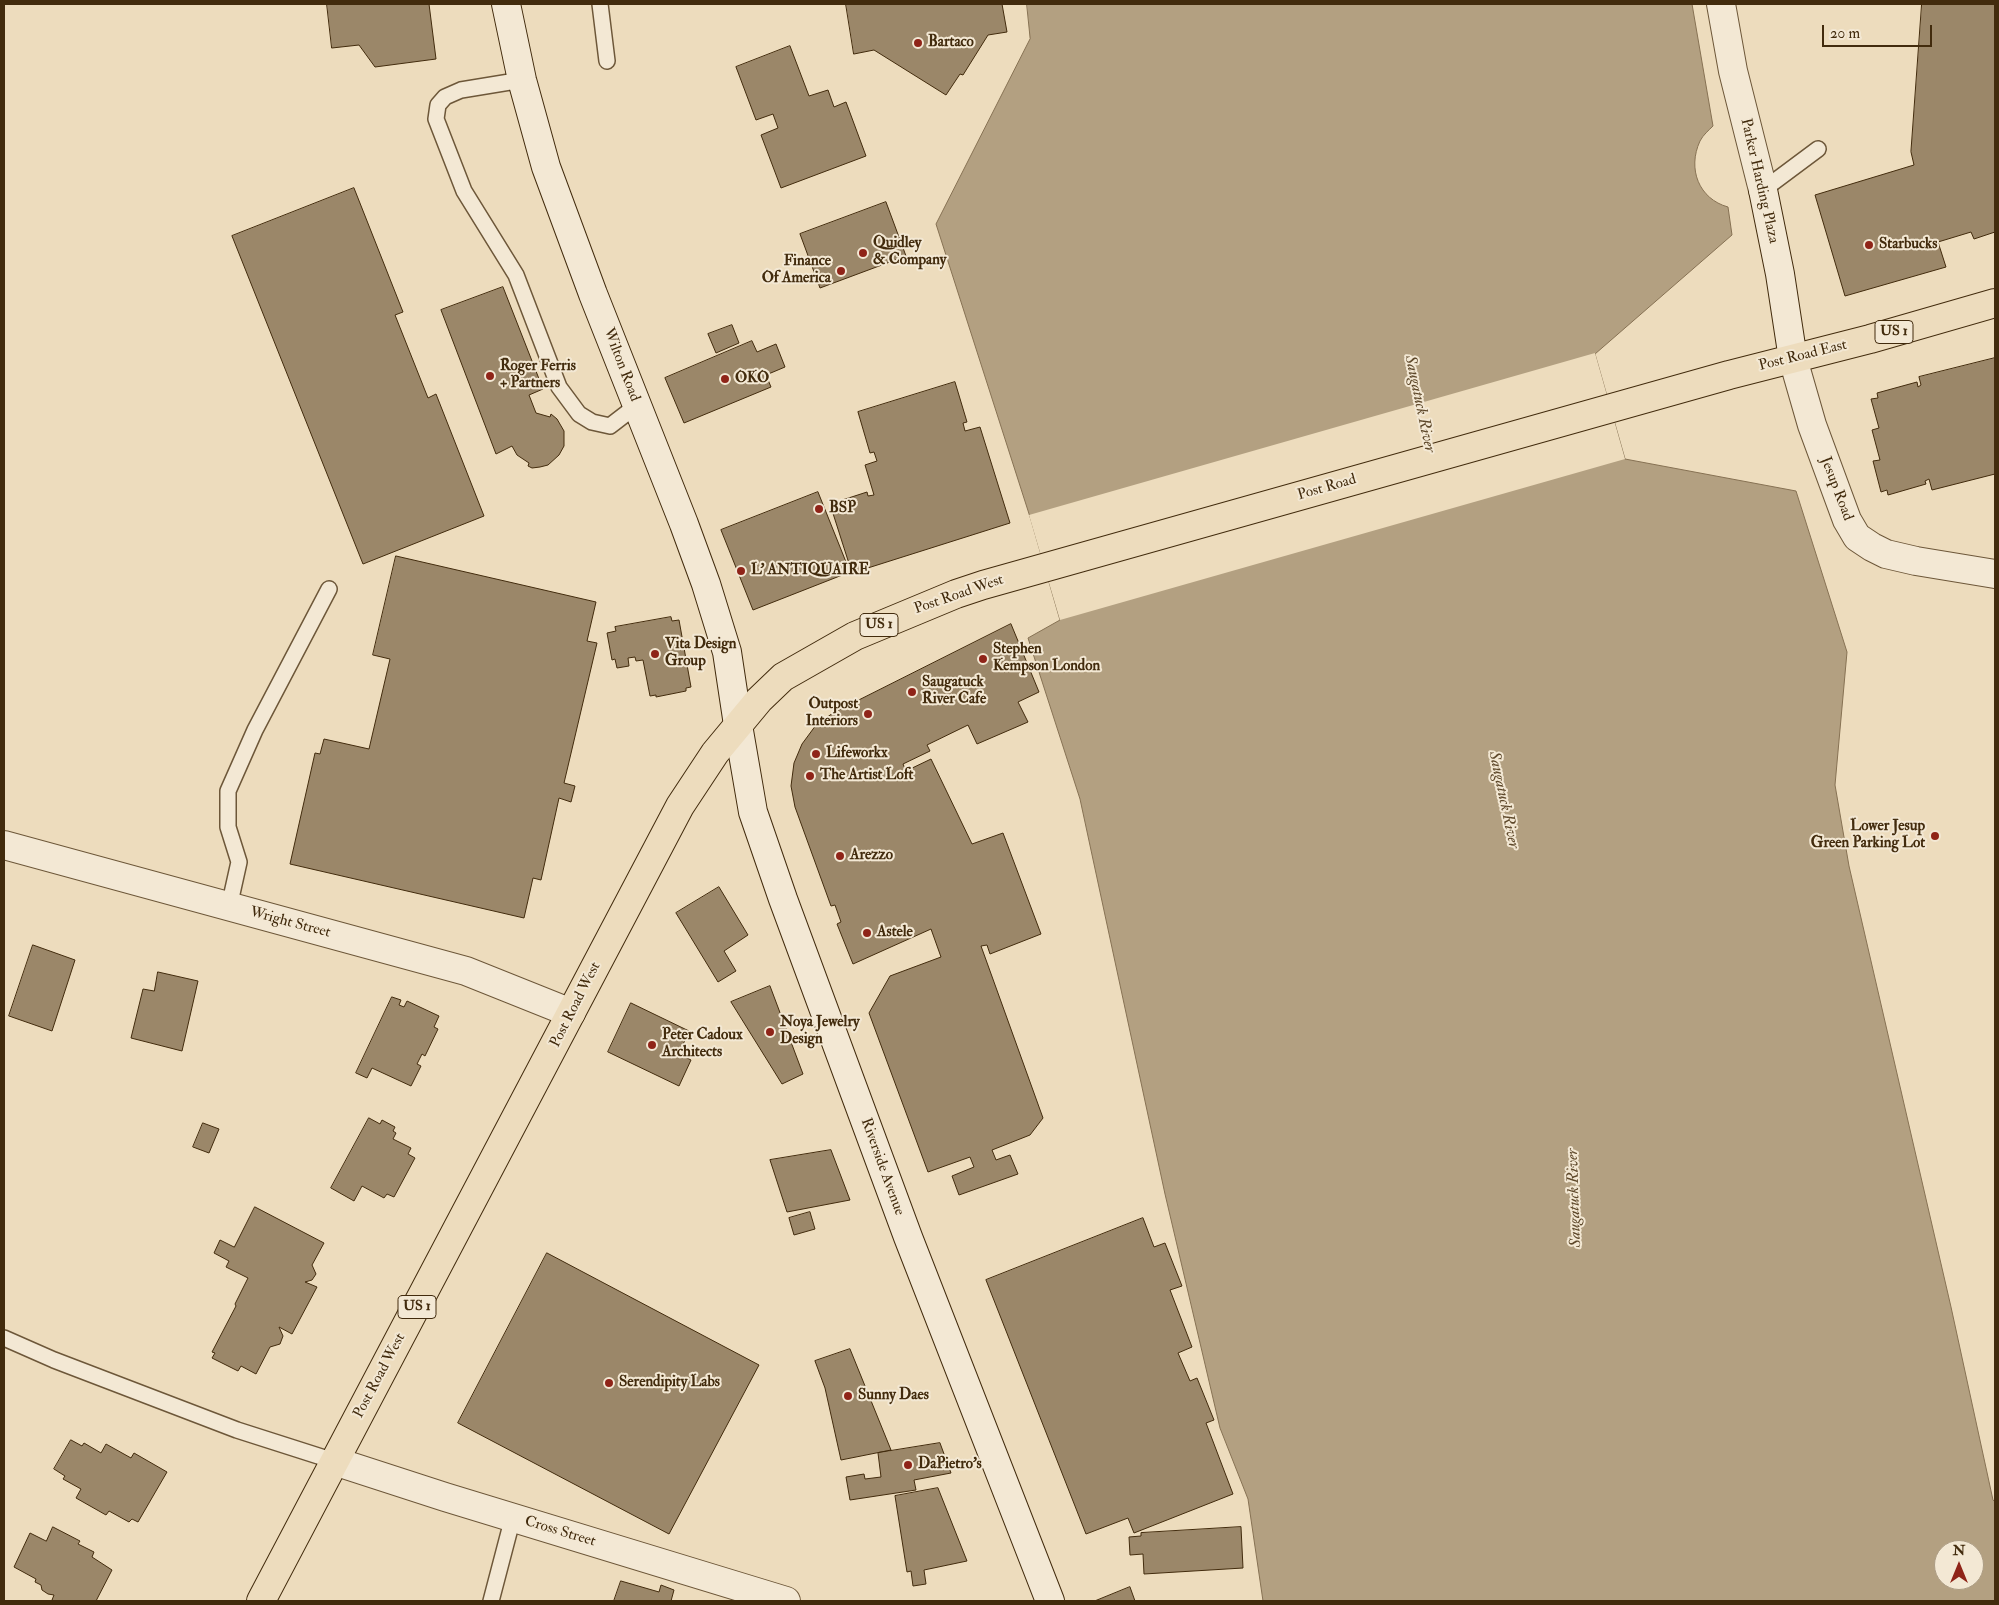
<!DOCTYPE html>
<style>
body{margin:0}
#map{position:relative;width:1999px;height:1605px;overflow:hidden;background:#eddcbd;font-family:"IM FELL Double Pica",serif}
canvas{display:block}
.frame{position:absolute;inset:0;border:5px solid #422b0d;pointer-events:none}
.north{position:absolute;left:1934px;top:1540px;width:50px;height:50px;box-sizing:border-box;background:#f3e8d4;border:1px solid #ac9c84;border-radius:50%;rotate:0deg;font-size:14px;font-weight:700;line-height:20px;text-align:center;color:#422b0d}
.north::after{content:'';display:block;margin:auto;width:18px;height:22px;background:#8f2418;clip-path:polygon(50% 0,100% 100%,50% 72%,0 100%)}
.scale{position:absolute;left:1822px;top:25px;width:110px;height:22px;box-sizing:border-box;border:2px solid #422b0d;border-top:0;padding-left:6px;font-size:15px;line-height:18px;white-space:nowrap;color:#422b0d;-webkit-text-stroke:4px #f3e8d4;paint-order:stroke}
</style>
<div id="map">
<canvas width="1999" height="1605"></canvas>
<div class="frame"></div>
<div class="north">N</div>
<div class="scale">20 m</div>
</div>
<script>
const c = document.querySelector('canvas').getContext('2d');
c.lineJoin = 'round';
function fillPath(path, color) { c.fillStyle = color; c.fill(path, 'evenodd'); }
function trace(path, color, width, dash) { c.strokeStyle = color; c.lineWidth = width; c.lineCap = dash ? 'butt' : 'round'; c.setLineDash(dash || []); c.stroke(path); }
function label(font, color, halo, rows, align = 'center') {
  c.font = font + ' "IM FELL Double Pica",serif'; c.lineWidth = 4; c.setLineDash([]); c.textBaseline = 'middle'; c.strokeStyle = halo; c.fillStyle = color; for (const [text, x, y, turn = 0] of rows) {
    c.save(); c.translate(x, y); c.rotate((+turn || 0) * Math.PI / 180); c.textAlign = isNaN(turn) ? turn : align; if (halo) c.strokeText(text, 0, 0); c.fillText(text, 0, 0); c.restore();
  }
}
const water = new Path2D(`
 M 1027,4 L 1692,4 L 1713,126 C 1709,130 1703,135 1700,141 C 1687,169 1699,199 1728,207 L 1732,235 L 1595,354 L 1625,459 L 1796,491 L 1847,652 L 1835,785 L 1849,866 L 1951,1307 L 1993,1500 L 1995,1502 L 1995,1601 L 1263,1601 L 1248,1499 L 1220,1428 L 1165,1194 L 1080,799 L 1028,638 L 1060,620 L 1031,520 L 936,224 L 1030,39 ZM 1944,1550 L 1974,1550 L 1974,1580 L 1944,1580 Z`);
const pier = new Path2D(`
 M 1595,353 L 1625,459 L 1060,620 L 1029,515 Z`);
const building = new Path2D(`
 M 327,4 L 429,4 L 436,59 L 375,67 L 359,45 L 332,48 Z
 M 846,4 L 1002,4 L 1007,32 L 988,35 L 963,75 L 960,74 L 946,95 L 874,50 L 854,54 Z
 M 1922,4 L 1995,4 L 1995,232 L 1974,239 L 1971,232 L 1938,242 L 1946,267 L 1845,296 L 1815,195 L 1914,165 L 1911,152 Z
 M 790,46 L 809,96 L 828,90 L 834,107 L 846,102 L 866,156 L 781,188 L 761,135 L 778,128 L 773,114 L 756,120 L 736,67 Z
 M 354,188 L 403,312 L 395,315 L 428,398 L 436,394 L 484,516 L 363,564 L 232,236 Z
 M 886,202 L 906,256 L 820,288 L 800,234 Z
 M 503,287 L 543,389 L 529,395 L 536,413 L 550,417 L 551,414 L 557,419 L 564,431 L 564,446 L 559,455 L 548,465 L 540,467 L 532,468 L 528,466 L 529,463 L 517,455 L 512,446 L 496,454 L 441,310 Z
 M 732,325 L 739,343 L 716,353 L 708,334 Z
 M 752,341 L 757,352 L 776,344 L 785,367 L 766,375 L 771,387 L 684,423 L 665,378 Z
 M 1995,358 L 1995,474 L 1932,490 L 1929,479 L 1925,481 L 1926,484 L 1888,495 L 1887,490 L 1881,492 L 1873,461 L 1880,460 L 1872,430 L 1879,428 L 1871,399 L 1878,398 L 1877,393 L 1917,382 L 1918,387 L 1921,385 L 1919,377 Z
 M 955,382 L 967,422 L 963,423 L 965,431 L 980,427 L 1010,523 L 852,573 L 830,504 L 867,492 L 868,496 L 874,495 L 865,465 L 877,461 L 874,452 L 870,453 L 858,412 Z
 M 818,492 L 850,572 L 753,610 L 721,530 Z
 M 396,556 L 596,602 L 587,641 L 597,643 L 564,783 L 575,786 L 571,802 L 559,798 L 541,880 L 533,878 L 524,918 L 290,864 L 315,753 L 320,754 L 324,739 L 369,749 L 390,659 L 373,655 Z
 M 671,617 L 672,621 L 679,620 L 691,687 L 686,688 L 686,691 L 656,697 L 656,695 L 650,696 L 643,660 L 636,661 L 635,657 L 628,658 L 629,666 L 617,668 L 615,659 L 612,660 L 607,633 L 616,631 L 615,627 Z
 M 1011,624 L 1039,692 L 1018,702 L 1028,722 L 977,744 L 968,725 L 927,745 L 930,751 L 903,764 L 906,771 L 931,759 L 972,844 L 1003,833 L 1041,934 L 990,954 L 987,945 L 981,946 L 1043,1118 L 1030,1135 L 992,1150 L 996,1160 L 1010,1155 L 1018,1174 L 959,1195 L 952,1176 L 974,1167 L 970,1157 L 928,1172 L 869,1013 L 890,976 L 941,957 L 931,929 L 853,964 L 837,924 L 841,922 L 835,905 L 831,906 L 795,807 L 791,786 L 794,763 L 802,744 L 816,725 L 833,713 Z
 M 719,887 L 748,935 L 724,951 L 736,971 L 718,982 L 676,913 Z
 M 33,945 L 75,960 L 52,1031 L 9,1016 Z
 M 158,972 L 198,981 L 182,1051 L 131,1038 L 143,989 L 154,991 Z
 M 770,986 L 803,1074 L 782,1084 L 731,1002 Z
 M 392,997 L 401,1000 L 399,1005 L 404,1007 L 407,1001 L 439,1016 L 434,1027 L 438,1029 L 425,1056 L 422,1054 L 417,1064 L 421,1066 L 411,1086 L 372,1068 L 367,1078 L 356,1073 Z
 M 631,1003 L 689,1031 L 679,1054 L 691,1060 L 679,1086 L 608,1052 Z
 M 369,1118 L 380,1124 L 382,1120 L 395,1127 L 393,1131 L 396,1133 L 393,1139 L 411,1148 L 408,1154 L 415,1158 L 394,1197 L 387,1194 L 384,1198 L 362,1186 L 354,1201 L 331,1188 Z
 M 203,1123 L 219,1129 L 209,1153 L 193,1147 Z
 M 831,1150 L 850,1200 L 787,1212 L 770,1160 Z
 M 255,1207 L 324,1243 L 312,1265 L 316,1274 L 312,1280 L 305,1282 L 317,1287 L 292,1334 L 279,1327 L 283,1336 L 280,1344 L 270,1347 L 256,1374 L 241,1366 L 238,1371 L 212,1358 L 215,1353 L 212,1352 L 236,1306 L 235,1304 L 248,1278 L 226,1267 L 229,1261 L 214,1253 L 220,1240 L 234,1247 Z
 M 810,1212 L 815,1229 L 794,1235 L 789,1218 Z
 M 1143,1218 L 1154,1247 L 1165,1243 L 1182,1286 L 1170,1290 L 1192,1347 L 1178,1353 L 1190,1381 L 1197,1378 L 1214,1420 L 1206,1423 L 1233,1494 L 1134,1533 L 1128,1518 L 1086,1534 L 986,1280 Z
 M 547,1253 L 759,1365 L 669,1534 L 458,1423 Z
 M 850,1349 L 891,1450 L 841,1460 L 825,1388 L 815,1361 Z
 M 71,1440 L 82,1446 L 84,1443 L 101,1453 L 106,1444 L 131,1458 L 134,1453 L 167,1472 L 138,1522 L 132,1519 L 129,1522 L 109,1511 L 106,1515 L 76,1498 L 81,1489 L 63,1479 L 65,1476 L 54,1469 Z
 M 940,1443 L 951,1473 L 914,1480 L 916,1490 L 850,1500 L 846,1477 L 864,1474 L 865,1479 L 881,1477 L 878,1453 Z
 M 938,1488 L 967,1561 L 924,1570 L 926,1584 L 913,1586 L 911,1571 L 907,1572 L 895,1496 Z
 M 53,1527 L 80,1541 L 78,1544 L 94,1552 L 92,1557 L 112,1570 L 96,1601 L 55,1601 L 52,1600 L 54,1595 L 48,1594 L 42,1590 L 41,1585 L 35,1582 L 36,1579 L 14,1567 L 30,1533 L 46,1541 Z
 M 1241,1527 L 1243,1568 L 1144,1574 L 1143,1554 L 1130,1555 L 1129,1537 L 1141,1536 L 1141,1533 Z
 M 621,1581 L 659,1592 L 661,1585 L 674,1590 L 671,1601 L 614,1601 Z
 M 1130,1587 L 1135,1601 L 1095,1601 Z`);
const lane = new Path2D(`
 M 600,4 L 607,61
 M 522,80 L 461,90 L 445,97 L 438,105 L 436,119 L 464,191 L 516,275 L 559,387 L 579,414 L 592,422 L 610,426 L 636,406
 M 1763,190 L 1818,149
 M 229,907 L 239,862 L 228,827 L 228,791 L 255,730 L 329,589
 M 4,1338 L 54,1360 L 237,1430 L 334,1461
 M 491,1601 L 513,1517`);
const street = new Path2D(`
 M 1721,4 L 1733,71 L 1763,190
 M 1793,359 L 1812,425 L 1847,520 L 1857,537 L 1872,547 L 1886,554 L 1916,561 L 1995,574
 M 4,845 L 466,971 L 571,1013
 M 334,1461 L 445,1497 L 786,1601`);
const secondary = new Path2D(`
 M 506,4 L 522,80 L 546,167 L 593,294 L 684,524 L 706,584 L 727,652 L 738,725 L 753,812 L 783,899 L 908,1237 L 1050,1601
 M 1763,190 L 1780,274 L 1793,359`);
const primary = new Path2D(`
 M 261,1601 L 680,806 L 715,753 L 759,700 L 783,677 L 855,636 L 956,594 L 983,585 L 1729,375 L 1870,339 L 1995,303`);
const markers = [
 [918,43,5,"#8f2418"],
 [1869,245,5,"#8f2418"],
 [863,253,5,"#8f2418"],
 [841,271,5,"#8f2418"],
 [490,376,5,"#8f2418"],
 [725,379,5,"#8f2418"],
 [819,509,5,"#8f2418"],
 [741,571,5,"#8f2418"],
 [655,654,5,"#8f2418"],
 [983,659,5,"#8f2418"],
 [912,692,5,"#8f2418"],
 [868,714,5,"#8f2418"],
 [816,754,5,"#8f2418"],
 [810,776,5,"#8f2418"],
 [1935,836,5,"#8f2418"],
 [840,856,5,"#8f2418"],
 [867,933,5,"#8f2418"],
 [770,1032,5,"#8f2418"],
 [652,1045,5,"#8f2418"],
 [609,1383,5,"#8f2418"],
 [848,1396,5,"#8f2418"],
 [908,1465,5,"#8f2418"]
];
const shields = [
 [1894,332,38],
 [879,625,38],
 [417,1307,38]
];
const shieldNames = [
 ["US 1",1894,332],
 ["US 1",879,625],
 ["US 1",417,1307]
];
const poiNames = [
 ["Bartaco",928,43],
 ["Quidley",873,244],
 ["& Company",873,261],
 ["Starbucks",1879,245],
 ["Finance",831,262,"right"],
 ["Of America",831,279,"right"],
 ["Roger Ferris",500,367],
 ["+ Partners",500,384],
 ["OKO",735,379],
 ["BSP",829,509],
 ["L' ANTIQUAIRE",751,571],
 ["Vita Design",665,645],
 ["Group",665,662],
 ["Stephen",993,650],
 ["Kempson London",993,667],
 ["Saugatuck",922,683],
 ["River Cafe",922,700],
 ["Outpost",858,705,"right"],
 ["Interiors",858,722,"right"],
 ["Lifeworkx",826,754],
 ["The Artist Loft",820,776],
 ["Lower Jesup",1925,827,"right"],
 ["Green Parking Lot",1925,844,"right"],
 ["Arezzo",850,856],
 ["Astele",877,933],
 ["Noya Jewelry",780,1023],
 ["Design",780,1040],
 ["Peter Cadoux",662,1036],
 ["Architects",662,1053],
 ["Serendipity Labs",619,1383],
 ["Sunny Daes",858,1396],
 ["DaPietro's",918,1465]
];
const streetNames = [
 ["Parker Harding Plaza",1759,181,77],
 ["Post Road East",1803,356,-14],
 ["Wilton Road",621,365,69],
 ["Post Road",1327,488,-16],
 ["Jesup Road",1836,489,69],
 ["Post Road West",959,595,-19],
 ["Wright Street",290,923,15],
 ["Post Road West",576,1005,-63],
 ["Riverside Avenue",882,1167,70],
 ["Post Road West",380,1376,-62],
 ["Cross Street",560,1532,17]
];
const waterNames = [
 ["Saugatuck River",1419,404,78],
 ["Saugatuck River",1503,800,78],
 ["Saugatuck River",1575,1198,-92]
];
fillPath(water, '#b3a081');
trace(water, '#867153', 1);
fillPath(pier, '#eddcbd');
fillPath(building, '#9b8769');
trace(building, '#422b0d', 1);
trace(lane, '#6d5739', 18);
trace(street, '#6d5739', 30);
trace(secondary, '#422b0d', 30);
trace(primary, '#422b0d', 30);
trace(lane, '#f3e8d4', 15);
trace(street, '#f3e8d4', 28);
trace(secondary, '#f3e8d4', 28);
trace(primary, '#eddcbd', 28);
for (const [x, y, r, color] of markers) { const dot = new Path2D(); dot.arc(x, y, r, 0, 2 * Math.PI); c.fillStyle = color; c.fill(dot); trace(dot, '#f3e8d4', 2); }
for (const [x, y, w] of shields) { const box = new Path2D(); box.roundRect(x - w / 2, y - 11.5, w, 23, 4); c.fillStyle = '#f3e8d4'; c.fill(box); trace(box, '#422b0d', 1); }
label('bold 14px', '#422b0d', null, shieldNames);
label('bold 15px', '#422b0d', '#f3e8d4', poiNames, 'left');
label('15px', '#422b0d', '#f3e8d4', streetNames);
label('italic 16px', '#5e482a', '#f3e8d4', waterNames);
</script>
